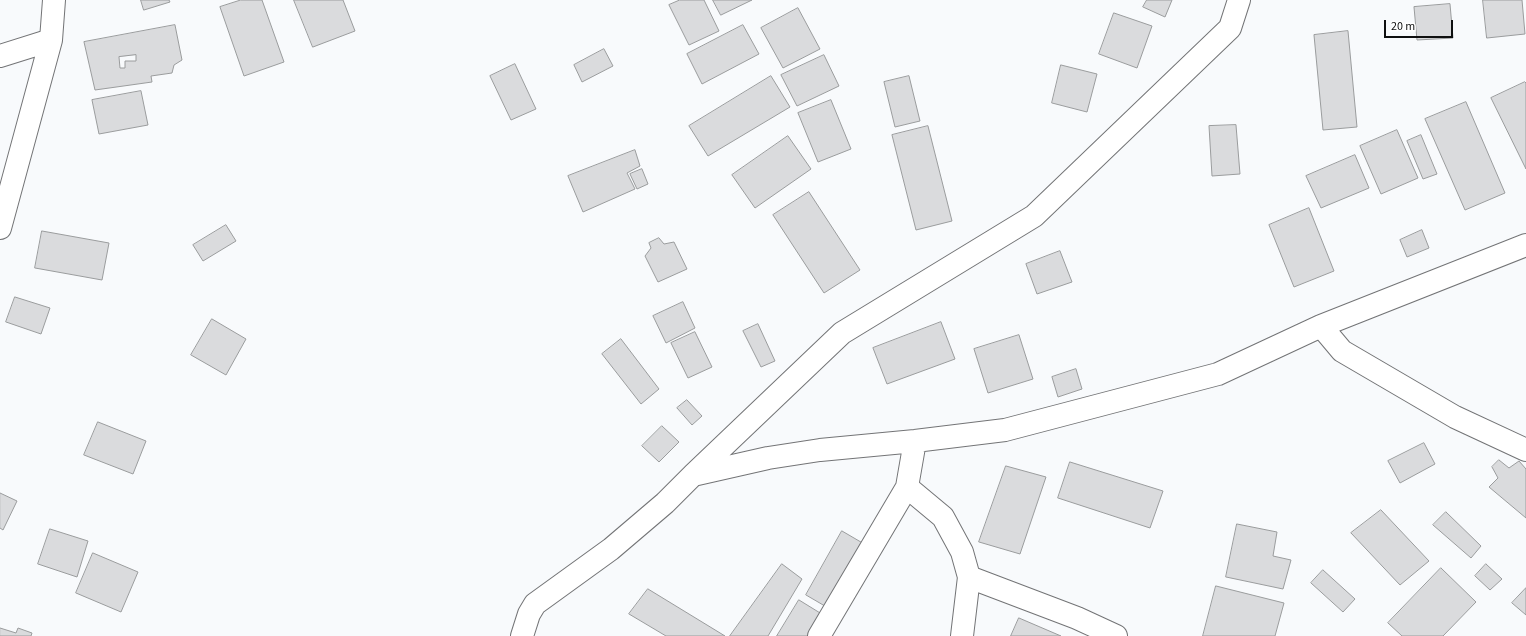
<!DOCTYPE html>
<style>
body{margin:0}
#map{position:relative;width:1526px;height:636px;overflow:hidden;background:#f8fafc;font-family:"Source Sans 3",sans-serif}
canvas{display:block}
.scale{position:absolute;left:1384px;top:20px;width:69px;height:18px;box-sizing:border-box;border:2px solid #0f1010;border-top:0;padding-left:5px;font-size:12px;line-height:14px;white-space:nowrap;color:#0f1010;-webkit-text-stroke:3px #fff;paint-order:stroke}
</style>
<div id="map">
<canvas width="1526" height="636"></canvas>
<div class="scale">20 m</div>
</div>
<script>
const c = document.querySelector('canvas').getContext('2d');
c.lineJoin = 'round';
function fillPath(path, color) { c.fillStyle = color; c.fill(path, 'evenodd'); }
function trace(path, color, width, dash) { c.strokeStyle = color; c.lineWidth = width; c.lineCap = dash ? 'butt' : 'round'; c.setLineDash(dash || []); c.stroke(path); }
const building = new Path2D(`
 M 141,0 L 169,0 L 170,2 L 144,10 Z
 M 241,0 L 262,0 L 284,62 L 244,76 L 220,7 Z
 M 294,0 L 343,0 L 355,31 L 313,47 Z
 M 680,0 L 704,0 L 719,31 L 689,45 L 669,5 Z
 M 713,0 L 752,0 L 721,15 Z
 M 1147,0 L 1172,0 L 1165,17 L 1143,7 Z
 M 1483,0 L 1522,0 L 1525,34 L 1487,38 Z
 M 1450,4 L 1453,38 L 1417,40 L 1414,7 Z
 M 798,8 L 820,49 L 783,68 L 761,28 Z
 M 1114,13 L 1152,26 L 1137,68 L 1099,54 Z
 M 175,25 L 182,60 L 174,65 L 172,73 L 151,76 L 152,82 L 95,90 L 84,42 ZM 136,55 L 136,61 L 125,61 L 125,68 L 120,68 L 119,57 Z
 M 743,25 L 759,54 L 702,84 L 687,54 Z
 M 1348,31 L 1357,127 L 1323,130 L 1314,35 Z
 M 604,49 L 613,66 L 582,82 L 574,65 Z
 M 824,55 L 839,86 L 797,106 L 781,75 Z
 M 515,64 L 536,109 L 511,120 L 490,76 Z
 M 1061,65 L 1097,74 L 1087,112 L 1052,103 Z
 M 771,76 L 790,107 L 708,156 L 689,126 Z
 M 909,76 L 920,121 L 895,127 L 884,82 Z
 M 1525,82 L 1526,83 L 1526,169 L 1491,98 Z
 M 141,91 L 148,125 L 99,134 L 92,100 Z
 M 831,100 L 851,149 L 818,162 L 798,113 Z
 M 1466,102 L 1505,193 L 1465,210 L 1425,119 Z
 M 1236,125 L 1240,174 L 1212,176 L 1209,126 Z
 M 928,126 L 952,221 L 916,230 L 892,135 Z
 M 1397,130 L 1418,178 L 1381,194 L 1360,146 Z
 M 1421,135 L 1437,174 L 1423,179 L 1407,141 Z
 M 788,136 L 811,169 L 755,208 L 732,175 Z
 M 635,150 L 640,166 L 627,173 L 635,189 L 583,212 L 568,176 Z
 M 1355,155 L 1369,188 L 1321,208 L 1306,176 Z
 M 642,169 L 648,184 L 637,189 L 630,174 Z
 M 809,192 L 860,270 L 824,293 L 773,215 Z
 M 1309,208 L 1334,271 L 1294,287 L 1269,225 Z
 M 226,225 L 236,241 L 203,261 L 193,245 Z
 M 1422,230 L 1429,248 L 1407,257 L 1400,240 Z
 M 42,231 L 109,243 L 102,280 L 35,268 Z
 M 659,238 L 664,244 L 674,242 L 687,269 L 658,282 L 645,256 L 651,248 L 649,243 Z
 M 1060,251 L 1072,282 L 1037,294 L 1026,264 Z
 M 15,297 L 50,308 L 41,334 L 6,322 Z
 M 683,302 L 695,328 L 666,343 L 653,316 Z
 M 212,319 L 246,339 L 226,375 L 191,355 Z
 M 941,322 L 955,359 L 887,384 L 873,348 Z
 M 758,324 L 775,361 L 761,367 L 743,331 Z
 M 695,332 L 712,367 L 688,378 L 671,343 Z
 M 1019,335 L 1033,379 L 988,393 L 974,349 Z
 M 621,339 L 659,389 L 641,404 L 602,354 Z
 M 1076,369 L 1082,389 L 1058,397 L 1052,377 Z
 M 687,400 L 702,416 L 692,425 L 677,408 Z
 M 98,422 L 146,441 L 133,474 L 84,455 Z
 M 662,426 L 679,442 L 659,462 L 642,446 Z
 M 1424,443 L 1435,464 L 1400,483 L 1388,461 Z
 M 1499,460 L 1509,468 L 1519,461 L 1526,469 L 1526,518 L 1489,487 L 1498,478 L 1492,467 Z
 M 1070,462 L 1163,491 L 1150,528 L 1058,498 Z
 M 1006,466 L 1046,477 L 1020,554 L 979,542 Z
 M 0,493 L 17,501 L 3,530 L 0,528 Z
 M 1381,510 L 1429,561 L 1400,585 L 1351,533 Z
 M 1446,512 L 1481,546 L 1471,558 L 1433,525 Z
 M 1237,524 L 1277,532 L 1273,556 L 1291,560 L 1283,589 L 1226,577 Z
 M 50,529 L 88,541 L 77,577 L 38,564 Z
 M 842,531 L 866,545 L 830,609 L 806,595 Z
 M 93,553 L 138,572 L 121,612 L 76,593 Z
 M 782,564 L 802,579 L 768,636 L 730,636 Z
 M 1486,564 L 1502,579 L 1490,590 L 1475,576 Z
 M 1441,568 L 1476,602 L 1443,636 L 1402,636 L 1388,623 Z
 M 1323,570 L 1355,599 L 1343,612 L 1311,583 Z
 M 1216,586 L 1284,603 L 1275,636 L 1203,636 Z
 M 1526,588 L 1526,615 L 1512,603 Z
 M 648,589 L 725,636 L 666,636 L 629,614 Z
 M 799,600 L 825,616 L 813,636 L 777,636 Z
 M 1019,618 L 1061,636 L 1011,636 Z
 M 0,628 L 16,633 L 18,628 L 32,633 L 31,636 L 0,636 Z`);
const minor = new Path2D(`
 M 0,56 L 51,40
 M 0,228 L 51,40 L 54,0
 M 1321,326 L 1342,351 L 1455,417 L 1526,450
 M 693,475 L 842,333 L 1034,216 L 1230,28 L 1239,0
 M 907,487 L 943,517 L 962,552 L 969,577 L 1077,618 L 1116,636
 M 522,636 L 529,614 L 535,604 L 611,549 L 665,503 L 693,475 L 768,458 L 820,450 L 915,441 L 1005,430 L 1218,374 L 1321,326 L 1526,245
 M 819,636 L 907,487 L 915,441
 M 962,636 L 969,577`);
fillPath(building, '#dadbdd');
trace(building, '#9a9c9d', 1);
trace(minor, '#737476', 24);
trace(minor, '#fff', 22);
</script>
